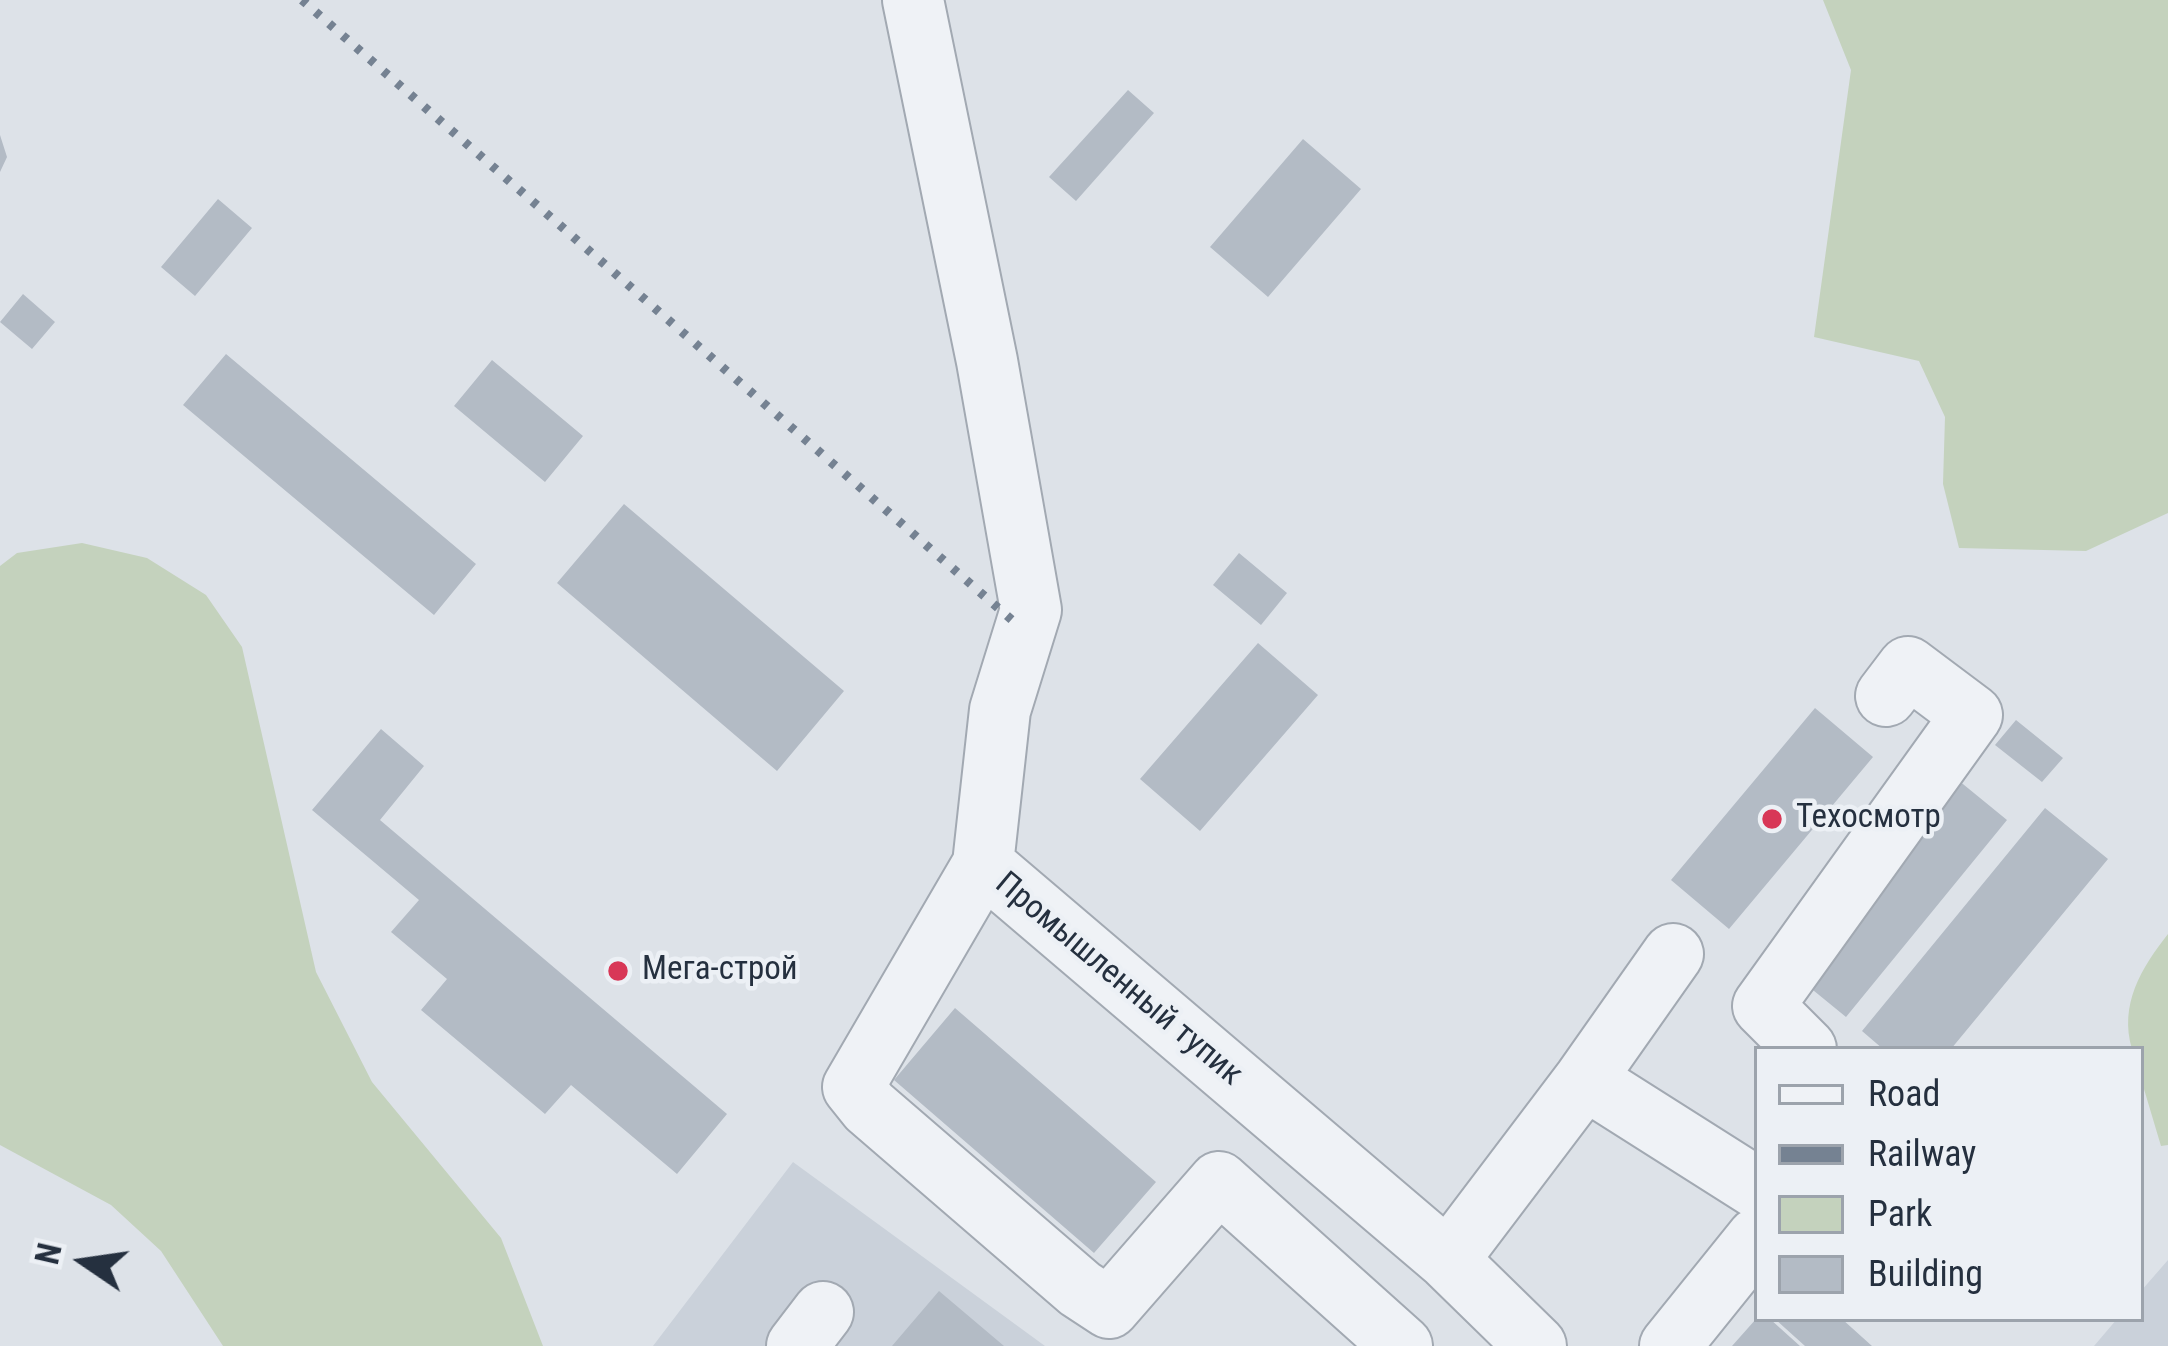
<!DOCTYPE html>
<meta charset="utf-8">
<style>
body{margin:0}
#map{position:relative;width:2168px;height:1346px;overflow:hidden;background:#dde2e8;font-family:"Roboto Condensed",sans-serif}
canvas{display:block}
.legend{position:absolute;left:1754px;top:1046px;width:390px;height:276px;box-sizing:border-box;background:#ecf0f5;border:3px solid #9ca3ac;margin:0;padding:15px 21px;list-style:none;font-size:36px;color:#25303f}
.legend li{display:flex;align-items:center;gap:24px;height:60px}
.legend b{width:60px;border:3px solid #9ca3ac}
.north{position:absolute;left:24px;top:1202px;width:120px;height:120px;-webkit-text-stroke:9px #ecf0f5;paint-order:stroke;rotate:283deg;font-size:33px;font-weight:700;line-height:48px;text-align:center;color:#25303f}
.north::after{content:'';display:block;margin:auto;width:42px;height:54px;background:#25303f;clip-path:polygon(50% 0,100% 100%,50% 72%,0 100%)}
</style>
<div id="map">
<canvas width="2168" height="1346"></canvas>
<ul class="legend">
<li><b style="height:15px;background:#eff2f6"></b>Road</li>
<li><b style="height:15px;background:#758292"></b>Railway</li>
<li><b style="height:33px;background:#c4d2bd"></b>Park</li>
<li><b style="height:33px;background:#b3bbc5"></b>Building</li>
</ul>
<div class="north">N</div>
</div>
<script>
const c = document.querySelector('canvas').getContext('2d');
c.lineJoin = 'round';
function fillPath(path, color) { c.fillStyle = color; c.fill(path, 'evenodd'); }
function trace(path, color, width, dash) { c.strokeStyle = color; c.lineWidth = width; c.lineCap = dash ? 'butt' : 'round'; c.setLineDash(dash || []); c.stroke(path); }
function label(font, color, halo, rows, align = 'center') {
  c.font = font + ' "Roboto Condensed",sans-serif'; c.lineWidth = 9; c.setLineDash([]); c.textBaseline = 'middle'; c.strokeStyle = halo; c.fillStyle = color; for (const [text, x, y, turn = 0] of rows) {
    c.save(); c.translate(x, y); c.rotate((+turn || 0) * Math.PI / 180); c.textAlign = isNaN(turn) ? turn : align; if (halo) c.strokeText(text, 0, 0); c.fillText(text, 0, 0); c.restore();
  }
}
const built = new Path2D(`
 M 793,1162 L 1045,1346 L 653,1346 Z
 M 2168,1260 L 2168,1346 L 2094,1346 L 2117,1319 L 2141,1319 L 2141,1291 Z`);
const green = new Path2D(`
 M 1823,0 L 2168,0 L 2168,513 L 2086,551 L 1959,548 L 1943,484 L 1945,417 L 1919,361 L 1814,337 L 1851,70 Z
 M 82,543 L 147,558 L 206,595 L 242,647 L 316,972 L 372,1082 L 501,1238 L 543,1346 L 223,1346 L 161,1251 L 111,1205 L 0,1145 L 0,566 L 17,553 Z
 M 2168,934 L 2168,1145 L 2161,1146 L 2141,1079 L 2141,1049 L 2132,1049 C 2119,1005 2141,968 2168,934 Z`);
const building = new Path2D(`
 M 1128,90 L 1154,113 L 1076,201 L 1049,177 Z
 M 0,135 L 7,157 L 0,172 Z
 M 1303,139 L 1361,189 L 1268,297 L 1210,247 Z
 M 218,199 L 252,228 L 195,296 L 161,267 Z
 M 23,294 L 55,322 L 32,349 L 0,322 Z
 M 226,354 L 476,564 L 434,615 L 183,405 Z
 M 492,360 L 583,436 L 545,482 L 454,406 Z
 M 624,504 L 844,691 L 777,771 L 557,583 Z
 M 1239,553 L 1287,593 L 1261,625 L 1213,585 Z
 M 1258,643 L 1318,695 L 1200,831 L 1140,779 Z
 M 1815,708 L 1873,757 L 1729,929 L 1671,880 Z
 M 2016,720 L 2063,758 L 2042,782 L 1995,745 Z
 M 381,729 L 424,766 L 380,820 L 727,1114 L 677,1174 L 571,1085 L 545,1114 L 421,1010 L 447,979 L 391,932 L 419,900 L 312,810 Z
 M 1958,780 L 2007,820 L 1846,1017 L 1797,977 Z
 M 2045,808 L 2108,859 L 1951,1049 L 1883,1049 L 1862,1031 Z
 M 955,1008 L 1156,1182 L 1094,1253 L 894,1080 Z
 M 939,1291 L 1004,1346 L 892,1346 Z
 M 1756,1319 L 1770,1319 L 1800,1346 L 1732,1346 Z
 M 1775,1319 L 1842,1319 L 1872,1346 L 1805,1346 Z`);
const minor = new Path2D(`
 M 913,0 L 987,361 L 1031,610 L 1000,710 L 983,864 L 1448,1260 L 1536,1346
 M 983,864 L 853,1087 L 869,1107 L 1080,1289 L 1109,1308 L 1219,1182 L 1402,1346
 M 1673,954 L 1585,1079 L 1757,1188
 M 1806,1049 L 1763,1006 L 1972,715 L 1908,667 L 1886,696
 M 1448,1260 L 1585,1079
 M 797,1346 L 823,1312
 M 1670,1346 L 1757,1238`);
const rail = new Path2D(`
 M 302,0 L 1013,621`);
const markers = [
 [1772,819,12,"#d83757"],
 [618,971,12,"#d83757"]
];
const poiNames = [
 ["Техосмотр",1796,819],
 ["Мега-строй",642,971]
];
const streetNames = [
 ["Промышленный тупик",1118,980,40]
];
fillPath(built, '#cad1da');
fillPath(green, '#c4d2bd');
fillPath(building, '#b3bbc5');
trace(minor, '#a2a9b2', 64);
trace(minor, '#eff2f6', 60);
trace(rail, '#758292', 9, [6, 12]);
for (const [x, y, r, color] of markers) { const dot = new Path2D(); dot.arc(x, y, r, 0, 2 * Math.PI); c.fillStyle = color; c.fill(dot); trace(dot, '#ecf0f5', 4.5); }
label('33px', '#25303f', '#ecf0f5', poiNames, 'left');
label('33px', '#25303f', '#ecf0f5', streetNames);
</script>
